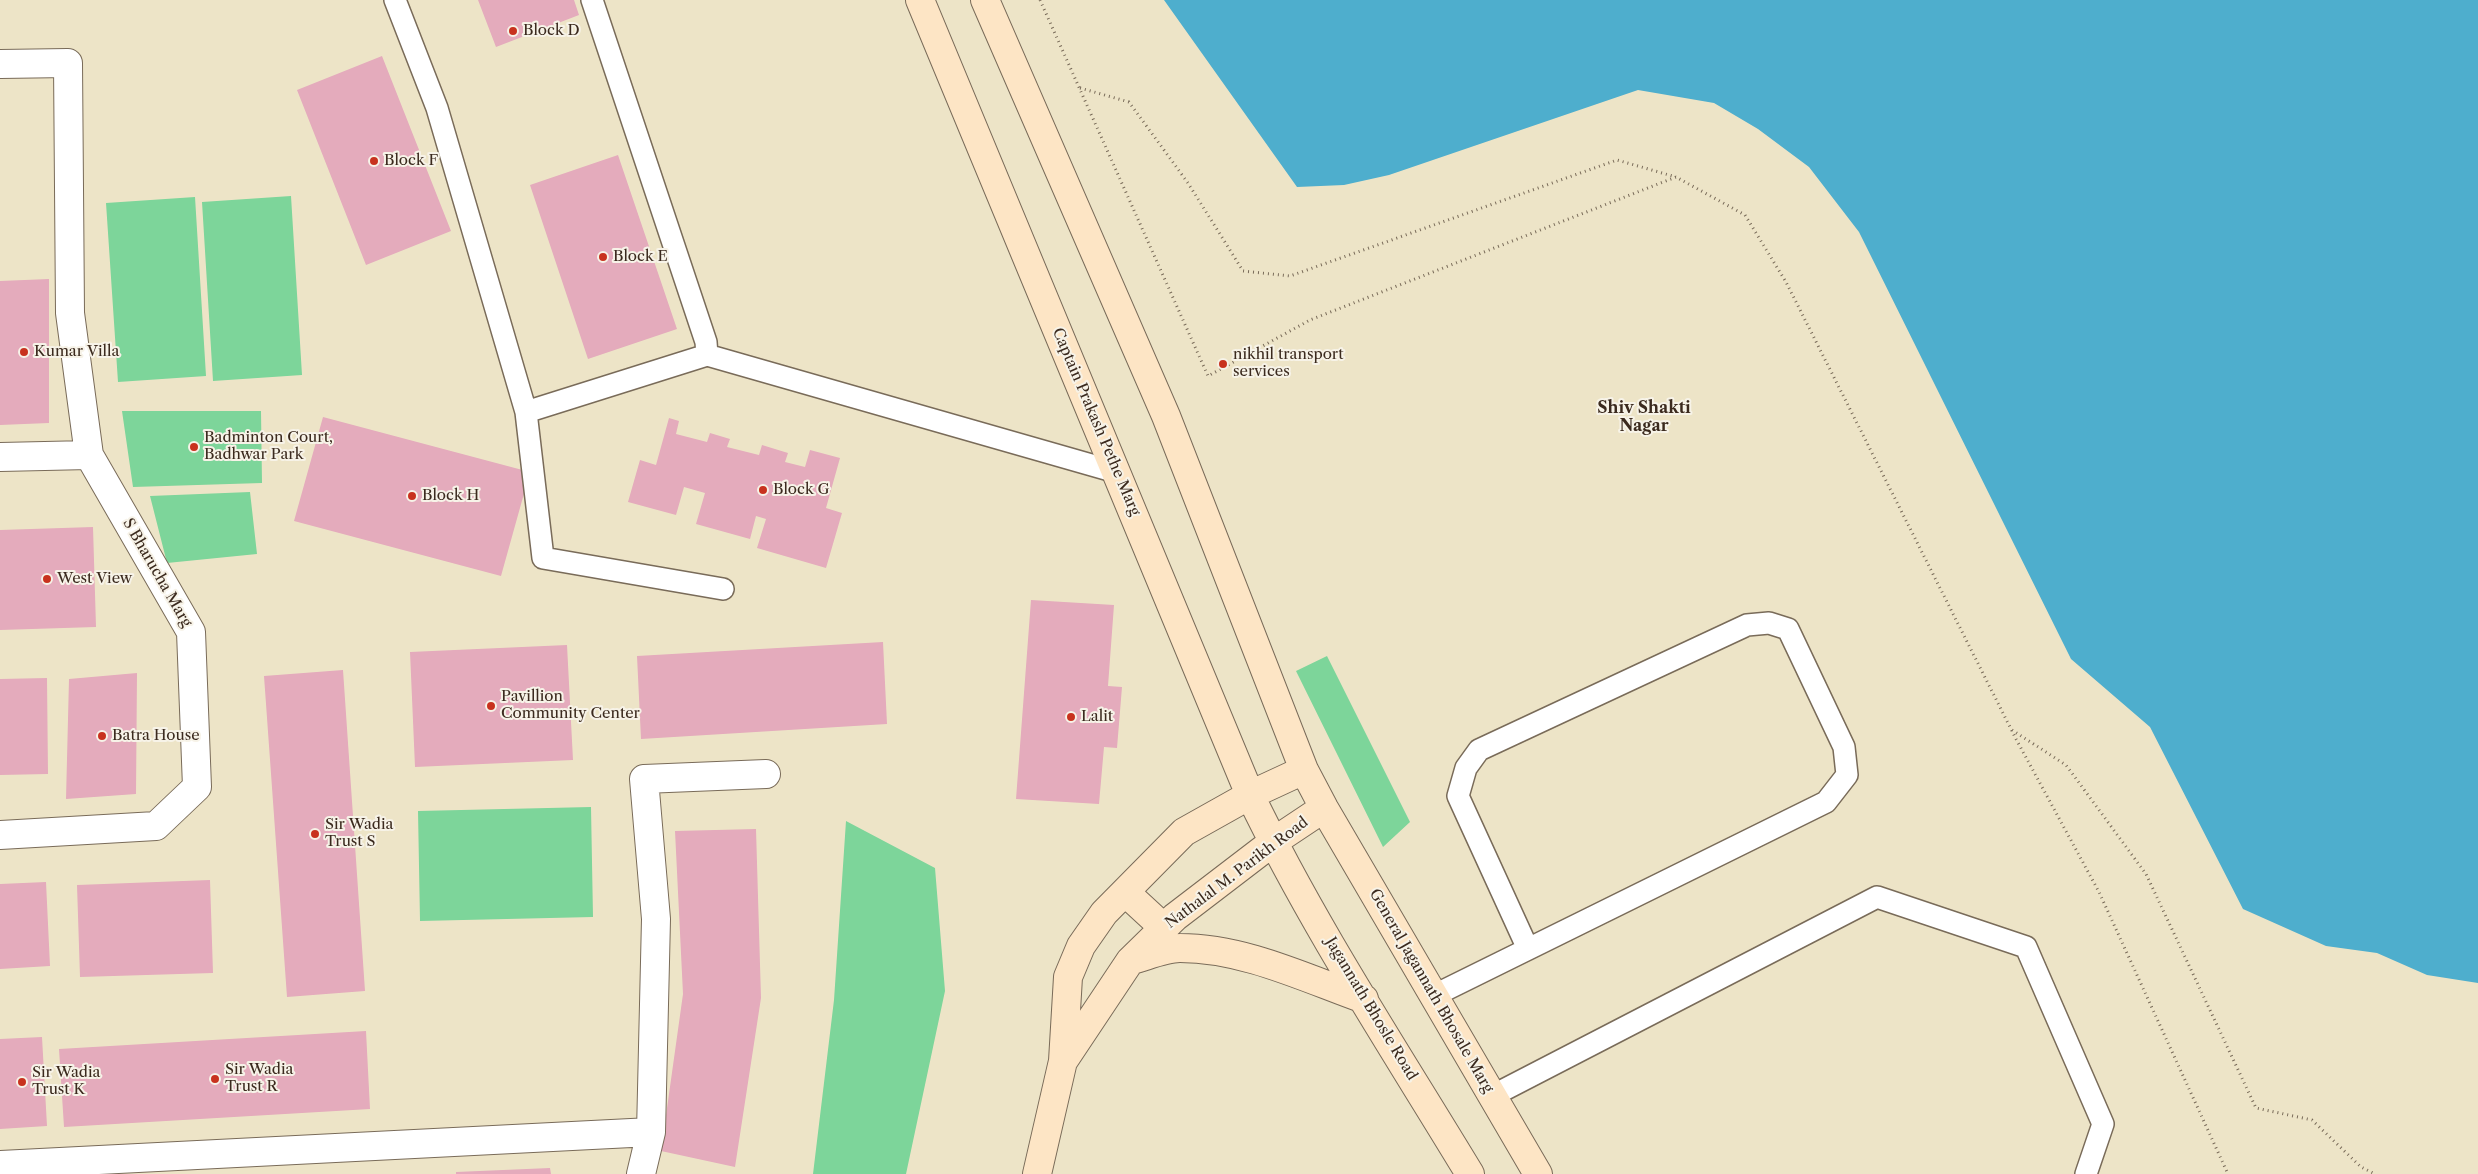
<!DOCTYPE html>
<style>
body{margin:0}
canvas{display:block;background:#ede4c7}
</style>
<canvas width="2478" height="1174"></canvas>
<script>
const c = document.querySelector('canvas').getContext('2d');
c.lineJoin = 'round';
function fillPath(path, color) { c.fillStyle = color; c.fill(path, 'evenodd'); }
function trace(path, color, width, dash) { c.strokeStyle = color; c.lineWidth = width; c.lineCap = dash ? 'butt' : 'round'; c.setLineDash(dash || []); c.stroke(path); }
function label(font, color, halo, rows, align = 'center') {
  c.font = font + ' "Libre Caslon Text",serif'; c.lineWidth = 4; c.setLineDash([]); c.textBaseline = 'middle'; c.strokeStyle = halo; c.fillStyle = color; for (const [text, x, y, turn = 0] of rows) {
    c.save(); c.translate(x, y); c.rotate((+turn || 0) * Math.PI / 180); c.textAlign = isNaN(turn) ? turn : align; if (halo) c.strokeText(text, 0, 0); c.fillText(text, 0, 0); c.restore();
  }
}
const green = new Path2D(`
 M 291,196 L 302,375 L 213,381 L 202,202 Z
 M 195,197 L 206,376 L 118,382 L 106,203 Z
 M 122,411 L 261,411 L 262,483 L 133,487 Z
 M 250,492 L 257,554 L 167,563 L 150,496 Z
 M 1327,656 L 1410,822 L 1383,847 L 1296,671 Z
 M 591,807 L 593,917 L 420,921 L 418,811 Z
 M 846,821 L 935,868 L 945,991 L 906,1174 L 813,1174 L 834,1000 Z`);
const water = new Path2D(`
 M 1164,0 L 2478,0 L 2478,983 L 2427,975 L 2377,953 L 2326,946 L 2243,909 L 2150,727 L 2071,659 L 1859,232 L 1809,167 L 1758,129 L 1714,103 L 1638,90 L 1389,175 L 1344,185 L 1297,187 Z`);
const building = new Path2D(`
 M 478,0 L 574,0 L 579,15 L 496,47 Z
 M 382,56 L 451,231 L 366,265 L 297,90 Z
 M 618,155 L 677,329 L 588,359 L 530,185 Z
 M 49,279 L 49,423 L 0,425 L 0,281 Z
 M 323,417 L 530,472 L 501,576 L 294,521 Z
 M 669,418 L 679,421 L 676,434 L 707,442 L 710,433 L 730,439 L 727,447 L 759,455 L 762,445 L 788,453 L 785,462 L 805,467 L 810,450 L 840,458 L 826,508 L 842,513 L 826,568 L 757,548 L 766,519 L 756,516 L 750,539 L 696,524 L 705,493 L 684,487 L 676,515 L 628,502 L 640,460 L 656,465 Z
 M 93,527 L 96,627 L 0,630 L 0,530 Z
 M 1031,600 L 1114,605 L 1108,686 L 1122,687 L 1117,748 L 1104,747 L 1099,804 L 1016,799 Z
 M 883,642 L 887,724 L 641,739 L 637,656 Z
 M 567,645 L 573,760 L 415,767 L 410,652 Z
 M 343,670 L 365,991 L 287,997 L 264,676 Z
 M 137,673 L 136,794 L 66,799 L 69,679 Z
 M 47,678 L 48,774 L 0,775 L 0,679 Z
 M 756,829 L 761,998 L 735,1167 L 661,1151 L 683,994 L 675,831 Z
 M 210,880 L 213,973 L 80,977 L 77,885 Z
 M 46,882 L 50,966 L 0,969 L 0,884 Z
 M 366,1031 L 370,1109 L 64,1127 L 59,1049 Z
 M 42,1037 L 47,1126 L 0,1129 L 0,1039 Z
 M 550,1168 L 551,1174 L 456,1174 L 456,1172 Z`);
const path = new Path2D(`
 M 1040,0 L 1208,376 L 1310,320 L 1676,177 L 1745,215 L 1786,282 L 2016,739 L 2099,892 L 2228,1174
 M 1080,88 L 1129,102 L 1188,183 L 1243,271 L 1290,276 L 1617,160 L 1676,177
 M 2012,730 L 2066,765 L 2146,874 L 2256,1108 L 2312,1120 L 2361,1167 L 2375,1174`);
const lane = new Path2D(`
 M 395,0 L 437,108 L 526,412 L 707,355
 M 592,0 L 706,342 L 707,355 L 1116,472
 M 526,412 L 543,558 L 723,589
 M 1433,996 L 1826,802 L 1847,775 L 1844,747 L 1788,629 L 1769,623 L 1747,625 L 1479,750 L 1466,768 L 1458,796 L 1528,949
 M 1492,1096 L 1877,897 L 2026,947 L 2103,1124 L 2086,1174`);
const street = new Path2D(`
 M 0,64 L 68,63 L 70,313 L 89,455 L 191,632 L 197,787 L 156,826 L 0,835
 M 0,457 L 89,455
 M 0,1165 L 651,1132
 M 641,1174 L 651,1132 L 656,919 L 644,779 L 766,774`);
const secondary = new Path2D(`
 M 920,0 L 1250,795 C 1313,926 1395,1050 1470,1174
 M 985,0 L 1166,416 L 1304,770 L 1324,808 L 1538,1174
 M 1125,892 L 1164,928
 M 1132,960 C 1147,956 1165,948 1180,948 C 1244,948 1305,978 1364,999
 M 1064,1060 L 1130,961 L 1175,917 L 1273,842 L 1324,808
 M 1037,1174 L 1063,1061 L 1068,977 L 1081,946 L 1104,913 L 1184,832 L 1250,795 L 1304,770`);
const markers = [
 [513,31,5,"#c8321e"],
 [374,161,5,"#c8321e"],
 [603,257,5,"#c8321e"],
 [24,352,5,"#c8321e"],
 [1223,364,5,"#c8321e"],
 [194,447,5,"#c8321e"],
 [763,490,5,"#c8321e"],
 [412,496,5,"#c8321e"],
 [47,579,5,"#c8321e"],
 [491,706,5,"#c8321e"],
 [1071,717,5,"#c8321e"],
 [102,736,5,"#c8321e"],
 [315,834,5,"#c8321e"],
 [215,1079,5,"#c8321e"],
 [22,1082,5,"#c8321e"]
];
const poiNames = [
 ["Block D",523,31],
 ["Block F",384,161],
 ["Block E",613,257],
 ["Kumar Villa",34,352],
 ["nikhil transport",1233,355],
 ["services",1233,372],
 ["Badminton Court,",204,438],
 ["Badhwar Park",204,455],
 ["Block G",773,490],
 ["Block H",422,496],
 ["West View",57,579],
 ["Pavillion",501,697],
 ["Community Center",501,714],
 ["Lalit",1081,717],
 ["Batra House",112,736],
 ["Sir Wadia",325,825],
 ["Trust S",325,842],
 ["Sir Wadia",225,1070],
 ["Trust R",225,1087],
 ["Sir Wadia",32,1073],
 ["Trust K",32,1090]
];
const streetNames = [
 ["Captain Prakash Pethe Marg",1096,422,67],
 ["S Bharucha Marg",157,573,60],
 ["Nathalal M. Parikh Road",1237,873,-37],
 ["General Jagannath Bhosale Marg",1431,991,60],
 ["Jagannath Bhosle Road",1371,1009,59]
];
const neighbourhoodNames = [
 ["Shiv Shakti",1644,408],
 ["Nagar",1644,426]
];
fillPath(green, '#7dd59a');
fillPath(water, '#4eaecd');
fillPath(building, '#e4abbc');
trace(lane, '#796b59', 24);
trace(street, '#796b59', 30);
trace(secondary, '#796b59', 30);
trace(path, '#796b59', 3, [1, 4]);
trace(lane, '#fff', 21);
trace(street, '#fff', 28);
trace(secondary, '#fde5c5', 28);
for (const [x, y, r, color] of markers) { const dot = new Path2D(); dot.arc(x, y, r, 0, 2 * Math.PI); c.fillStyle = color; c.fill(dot); trace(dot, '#f7f3e8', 2); }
label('15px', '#3b2a1e', '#f7f3e8', poiNames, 'left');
label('15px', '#3b2a1e', '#f7f3e8', streetNames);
label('bold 16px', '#3b2a1e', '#f7f3e8', neighbourhoodNames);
</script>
